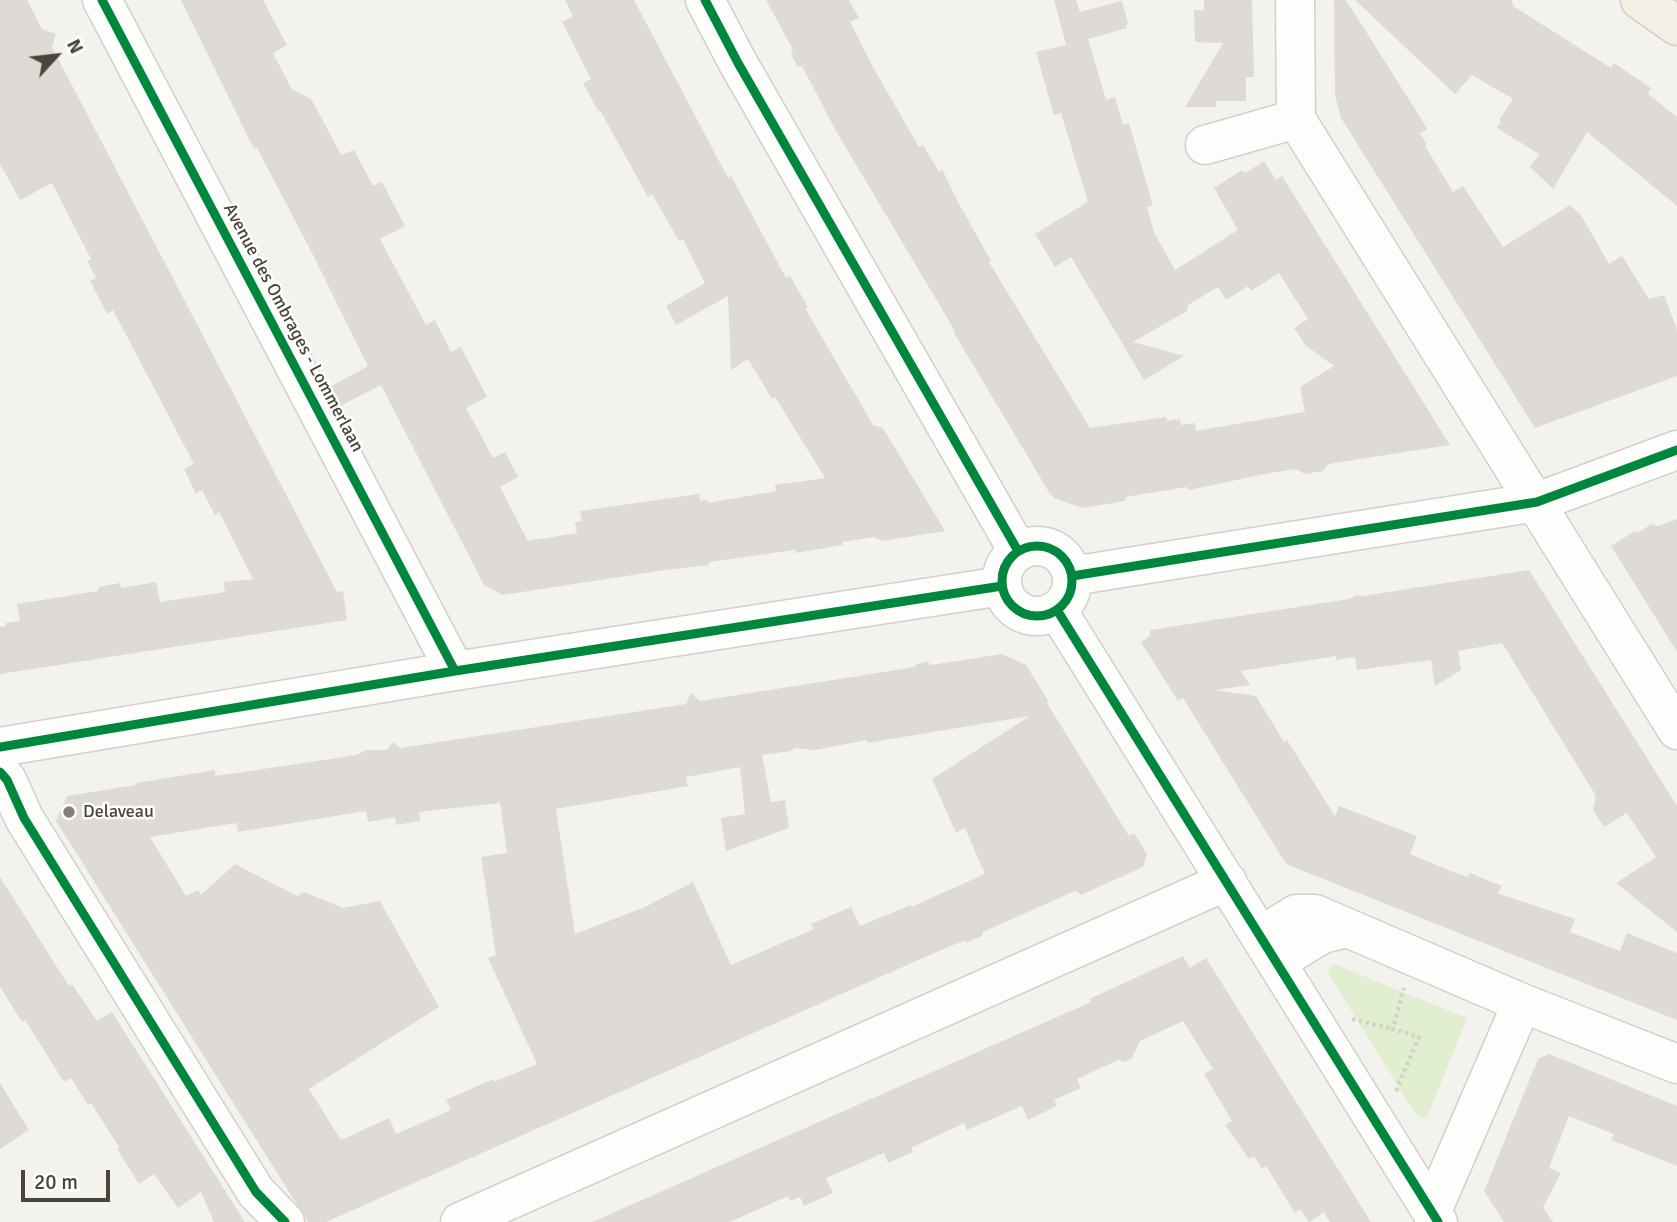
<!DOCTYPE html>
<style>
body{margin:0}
#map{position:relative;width:1677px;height:1222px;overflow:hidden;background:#f4f2ee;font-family:Signika,sans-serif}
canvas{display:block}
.north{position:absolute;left:21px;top:21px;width:70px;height:70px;-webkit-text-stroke:5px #fff;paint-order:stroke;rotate:63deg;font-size:19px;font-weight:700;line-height:28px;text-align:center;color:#4b4439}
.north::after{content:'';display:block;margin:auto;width:24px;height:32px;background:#4b4439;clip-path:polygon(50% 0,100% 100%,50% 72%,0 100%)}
.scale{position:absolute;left:21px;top:1170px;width:89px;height:32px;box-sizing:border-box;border:4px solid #4b4439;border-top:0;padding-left:9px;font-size:21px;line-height:24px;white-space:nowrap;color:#4b4439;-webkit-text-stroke:5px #fff;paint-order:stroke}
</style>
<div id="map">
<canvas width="1677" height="1222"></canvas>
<div class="north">N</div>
<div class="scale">20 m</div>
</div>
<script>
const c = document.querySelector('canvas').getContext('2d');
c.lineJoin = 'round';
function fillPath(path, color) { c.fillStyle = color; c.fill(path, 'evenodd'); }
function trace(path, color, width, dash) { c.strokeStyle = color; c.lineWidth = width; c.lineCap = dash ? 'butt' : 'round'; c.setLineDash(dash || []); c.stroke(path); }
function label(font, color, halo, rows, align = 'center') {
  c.font = font + ' Signika,sans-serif'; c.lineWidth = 5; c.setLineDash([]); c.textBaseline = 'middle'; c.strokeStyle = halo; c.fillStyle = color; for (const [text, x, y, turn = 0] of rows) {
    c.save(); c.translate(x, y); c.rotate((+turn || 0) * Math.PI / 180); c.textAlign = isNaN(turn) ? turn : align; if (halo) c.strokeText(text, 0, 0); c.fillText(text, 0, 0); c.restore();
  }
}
const green = new Path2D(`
 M 1334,964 L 1467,1018 L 1428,1115 L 1424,1119 L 1416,1115 L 1328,973 L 1329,967 Z`);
const building = new Path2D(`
 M 0,0 L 27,0 L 42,29 L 56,34 L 52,47 L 337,592 L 343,591 L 347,620 L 0,674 L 0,627 L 6,626 L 6,623 L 20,621 L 17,604 L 98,591 L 98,587 L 120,583 L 121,588 L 156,582 L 160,602 L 225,592 L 223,582 L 253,579 L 219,512 L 215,515 L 202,490 L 196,494 L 184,469 L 194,464 L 113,310 L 107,314 L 90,281 L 96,278 L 87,261 L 91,259 L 52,183 L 20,200 L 0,164 Z
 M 181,0 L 263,0 L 287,45 L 273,53 L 291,88 L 312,100 L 341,155 L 354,150 L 373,186 L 382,182 L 405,226 L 380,239 L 426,325 L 435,320 L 451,352 L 461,347 L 487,397 L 466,408 L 493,458 L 505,452 L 518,477 L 500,487 L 528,541 L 577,533 L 575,522 L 582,521 L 580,511 L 699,494 L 700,501 L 707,500 L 708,503 L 776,491 L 775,485 L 825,478 L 775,397 L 772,399 L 748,359 L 731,370 L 728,296 L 676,325 L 666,306 L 705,283 L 683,239 L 679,241 L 652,194 L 648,197 L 600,110 L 598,111 L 583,83 L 591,79 L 562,22 L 573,16 L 565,0 L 634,0 L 728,178 L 731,176 L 786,278 L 790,276 L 808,307 L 805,308 L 873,425 L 883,428 L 945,531 L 882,541 L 874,537 L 842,542 L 843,545 L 796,553 L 795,550 L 709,562 L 709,565 L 665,570 L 503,595 L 484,585 L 381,385 L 340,406 L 330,387 L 368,366 L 311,251 L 257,148 L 254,149 Z
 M 766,0 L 849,0 L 859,18 L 850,22 L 873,67 L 919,147 L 923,145 L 939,172 L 942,169 L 958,202 L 991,261 L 989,262 L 1090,428 L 1166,417 L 1167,421 L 1180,419 L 1181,425 L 1195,423 L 1196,431 L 1305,412 L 1300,387 L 1334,366 L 1305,345 L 1294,328 L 1308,319 L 1279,273 L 1251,291 L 1248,286 L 1226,300 L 1218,287 L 1188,305 L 1187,311 L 1133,342 L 1184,356 L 1144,380 L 1071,257 L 1055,267 L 1035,234 L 1088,202 L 1061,113 L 1054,115 L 1036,52 L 1066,45 L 1054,0 L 1076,0 L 1080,12 L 1122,1 L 1128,24 L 1126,25 L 1127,28 L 1088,39 L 1106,100 L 1115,97 L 1123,125 L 1129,123 L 1153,206 L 1147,207 L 1154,233 L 1175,270 L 1238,230 L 1214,188 L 1242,170 L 1245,173 L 1264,161 L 1276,180 L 1282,176 L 1450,445 L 1328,464 L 1323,471 L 1305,474 L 1295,469 L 1265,474 L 1189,490 L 1187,487 L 1125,497 L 1125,501 L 1083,508 L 1056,499 L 1050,494 L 953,331 L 955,331 L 836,131 L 802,66 L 797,66 L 791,54 L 793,50 Z
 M 1204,0 L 1252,0 L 1254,77 L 1246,77 L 1246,101 L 1216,101 L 1216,107 L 1185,107 L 1223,43 L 1195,42 L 1194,10 L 1204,10 Z
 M 1334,0 L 1346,0 L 1420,117 L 1427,129 L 1420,133 L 1427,145 L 1425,146 L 1453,192 L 1463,186 L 1503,247 L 1570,205 L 1581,215 L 1609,264 L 1622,256 L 1649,299 L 1664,295 L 1677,330 L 1677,376 L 1535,428 L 1341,118 L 1335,96 Z
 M 1355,0 L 1512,0 L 1513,6 L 1611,68 L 1614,63 L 1651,88 L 1648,94 L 1677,117 L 1677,206 L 1587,132 L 1553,189 L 1530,167 L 1539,154 L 1497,128 L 1501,122 L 1499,120 L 1513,99 L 1472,75 L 1455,94 Z
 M 1677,519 L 1677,652 L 1611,546 L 1635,531 L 1637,533 L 1652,524 L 1658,526 Z
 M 1529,570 L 1677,806 L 1677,932 L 1616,883 L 1656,857 L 1627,813 L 1604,827 L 1593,810 L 1596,796 L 1502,643 L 1458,651 L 1461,670 L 1435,686 L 1431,660 L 1357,670 L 1355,657 L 1336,660 L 1336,656 L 1241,671 L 1250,685 L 1215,690 L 1256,696 L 1284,742 L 1287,740 L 1335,816 L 1339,806 L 1417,836 L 1410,854 L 1453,872 L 1468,877 L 1470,873 L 1502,886 L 1497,893 L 1575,919 L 1570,932 L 1620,951 L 1627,933 L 1677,953 L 1677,1020 L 1286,864 L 1183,698 L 1178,701 L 1141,642 L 1150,636 L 1150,630 L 1349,599 L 1356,595 L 1363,596 Z
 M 1002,654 L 1026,665 L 1049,702 L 1047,703 L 1129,836 L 1134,833 L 1147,854 L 1143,867 L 1081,895 L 1075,891 L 983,932 L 982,936 L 966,943 L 965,940 L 932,954 L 326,1222 L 308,1222 L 56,821 L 67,796 L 136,785 L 136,783 L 215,770 L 215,776 L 250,771 L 357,755 L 366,750 L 387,750 L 393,742 L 400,748 L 686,704 L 691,693 L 700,701 L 915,667 L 916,664 L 928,662 L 931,665 ZM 1030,716 L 932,779 L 956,833 L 965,828 L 985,874 L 911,907 L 911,905 L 860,926 L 851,907 L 811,924 L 814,929 L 731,965 L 693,882 L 645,907 L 575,934 L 556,809 L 688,786 L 686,777 L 740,767 L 745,814 L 721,818 L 726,851 L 789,828 L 785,800 L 771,802 L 762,755 L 791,751 L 795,748 L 815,750 L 867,740 L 867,743 ZM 500,803 L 507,853 L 481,857 L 496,955 L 488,958 L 537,1064 L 494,1082 L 493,1079 L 446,1100 L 451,1110 L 396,1134 L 389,1118 L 341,1140 L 309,1089 L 439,1007 L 380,901 L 343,908 L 304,892 L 297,896 L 235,864 L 201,895 L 198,890 L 186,896 L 150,837 L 236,823 L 238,832 L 366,811 L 368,822 L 395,817 L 396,825 L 420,821 L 419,812 Z
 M 0,877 L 69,986 L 72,984 L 97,1021 L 112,1012 L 245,1222 L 214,1222 L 201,1192 L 178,1208 L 154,1174 L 139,1184 L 117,1149 L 119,1147 L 91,1103 L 88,1105 L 71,1078 L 64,1082 L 25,1020 L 22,1022 L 0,987 Z
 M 1183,956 L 1190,968 L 1206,958 L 1371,1222 L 1330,1222 L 1324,1212 L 1309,1222 L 1300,1209 L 1295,1213 L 1266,1166 L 1262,1169 L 1254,1156 L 1249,1159 L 1225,1125 L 1232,1121 L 1204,1074 L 1213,1069 L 1183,1021 L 1140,1041 L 1132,1058 L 1124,1062 L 1118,1060 L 1077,1079 L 1081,1088 L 1054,1100 L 1057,1106 L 1028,1120 L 1022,1106 L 967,1130 L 964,1123 L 911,1148 L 913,1152 L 888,1163 L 884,1153 L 826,1178 L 833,1193 L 804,1206 L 800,1197 L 790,1201 L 788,1196 L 730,1222 L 592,1222 L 1091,1002 L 1089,999 Z
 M 1549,1054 L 1677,1106 L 1677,1166 L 1611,1140 L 1614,1134 L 1569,1116 L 1549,1168 L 1561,1173 L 1543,1207 L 1553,1222 L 1504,1222 L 1484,1191 L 1538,1059 Z
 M 0,1083 L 29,1130 L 0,1149 Z`);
const path = new Path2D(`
 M 1352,1019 L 1393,1029
 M 1396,1091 L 1419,1037 L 1393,1029 L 1404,988`);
const minor = new Path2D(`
 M 102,0 L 455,671
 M 705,0 L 738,63 L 1018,551
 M 1295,0 L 1296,119 L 1677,730
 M 1205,145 L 1296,119
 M1002 581a35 35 0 1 1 70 0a35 35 0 1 1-70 0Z
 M 1072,576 L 1537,502 L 1677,450
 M 1057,610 L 1438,1222
 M 0,747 L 455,671 L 1002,586
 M 0,772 L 7,780 L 24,818 L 256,1192 L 285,1222
 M 1261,936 L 1296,914 L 1315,914 L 1522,1003 L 1677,1064
 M 1278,961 L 1322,934 L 1346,928
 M 1432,1211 L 1522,1003
 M 460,1222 L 1227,881`);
const major = new Path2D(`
 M 1640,0 L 1677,26`);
const cycleway = new Path2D(`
 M 102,0 L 455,671
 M 705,0 L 738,63 L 1018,551
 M1002 581a35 35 0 1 1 70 0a35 35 0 1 1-70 0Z
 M 1072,576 L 1537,502 L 1677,450
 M 1057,610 L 1438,1222
 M 0,747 L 455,671 L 1002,586
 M 0,772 L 7,780 L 24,818 L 256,1192 L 285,1222`);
const markers = [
 [69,812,7,"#868178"]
];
const streetNames = [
 ["Avenue des Ombrages - Lommerlaan",293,328,62]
];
const poiNames = [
 ["Delaveau",83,812]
];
fillPath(green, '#e1eecf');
fillPath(building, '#dedbd6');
trace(minor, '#d2d0cb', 41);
trace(major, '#d6cebb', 41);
trace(path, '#d3d2cc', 4.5, [3.5, 3.5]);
trace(minor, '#fdfdfc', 38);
trace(major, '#f2efe6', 38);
trace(cycleway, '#00873e', 9);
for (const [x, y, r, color] of markers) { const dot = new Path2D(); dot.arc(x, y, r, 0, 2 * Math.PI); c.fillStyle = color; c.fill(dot); trace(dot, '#fff', 2.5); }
label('18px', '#4b4439', '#fff', streetNames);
label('18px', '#4b4439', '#fff', poiNames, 'left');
</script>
